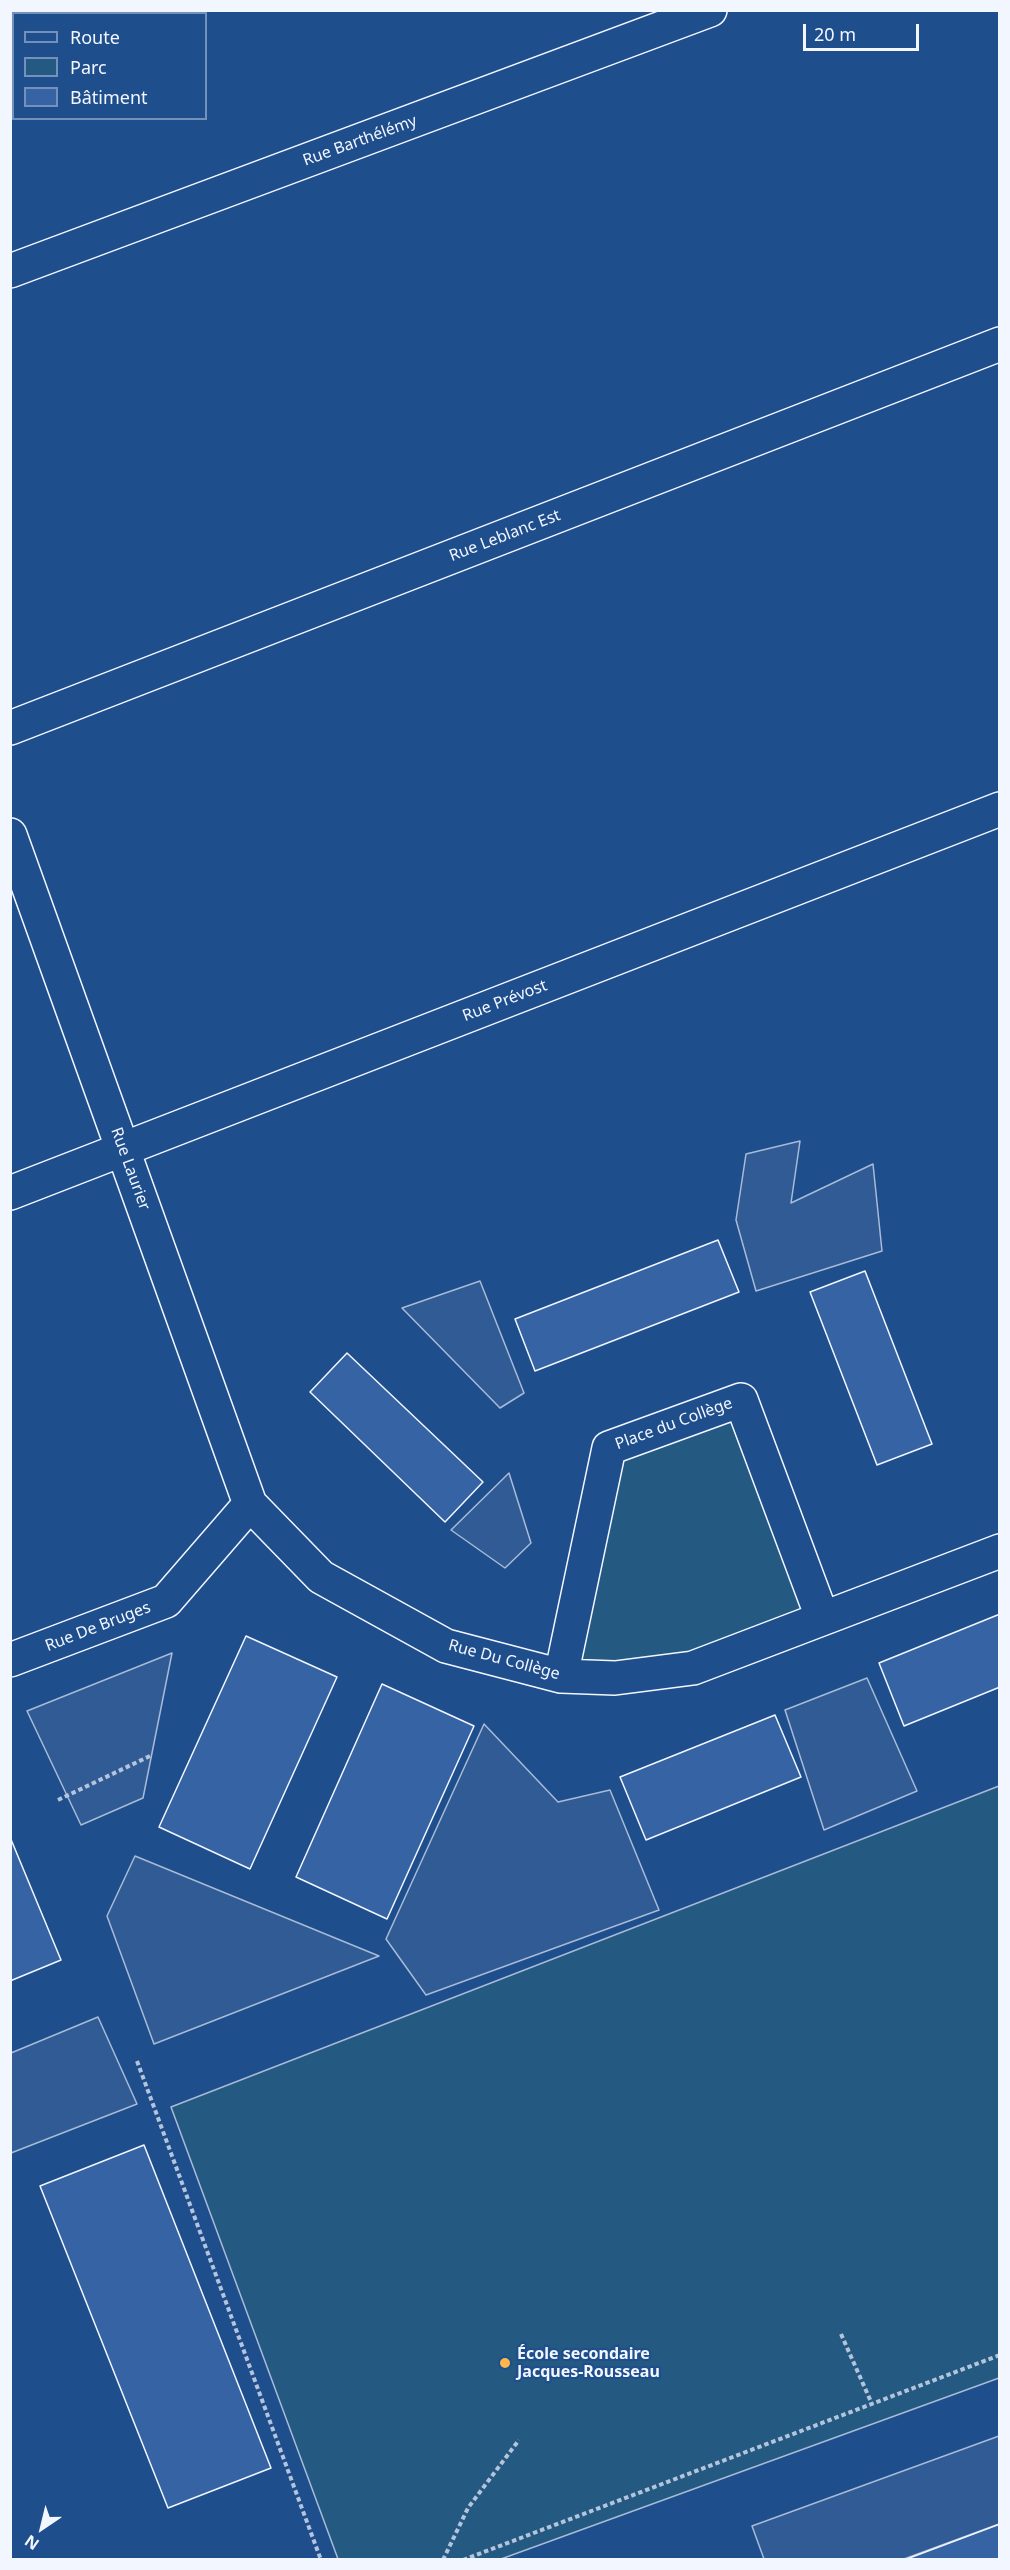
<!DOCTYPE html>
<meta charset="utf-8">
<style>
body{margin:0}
#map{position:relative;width:1010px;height:2570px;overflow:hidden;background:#1f4e8c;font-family:"Noto Sans",sans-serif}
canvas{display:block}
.frame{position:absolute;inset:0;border:12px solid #f2f6ff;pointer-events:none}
.legend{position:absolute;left:12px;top:12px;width:195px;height:108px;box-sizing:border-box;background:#1f4e8c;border:2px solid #7391ba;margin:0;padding:8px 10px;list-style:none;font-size:18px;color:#f2f6ff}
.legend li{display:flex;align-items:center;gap:12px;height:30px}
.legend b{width:30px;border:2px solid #7391ba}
.north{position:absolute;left:12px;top:2498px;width:60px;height:60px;-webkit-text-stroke:4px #1f4e8c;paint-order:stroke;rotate:215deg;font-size:16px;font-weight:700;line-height:24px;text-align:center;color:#f2f6ff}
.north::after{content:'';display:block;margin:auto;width:21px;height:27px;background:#f2f6ff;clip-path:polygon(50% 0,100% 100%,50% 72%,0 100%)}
.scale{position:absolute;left:803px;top:24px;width:116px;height:27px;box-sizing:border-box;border:3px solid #f2f6ff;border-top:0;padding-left:8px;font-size:18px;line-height:21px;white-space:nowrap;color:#f2f6ff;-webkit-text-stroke:4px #1f4e8c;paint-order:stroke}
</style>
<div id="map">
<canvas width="1010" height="2570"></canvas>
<div class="frame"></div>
<ul class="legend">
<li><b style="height:8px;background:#1f4e8c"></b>Route</li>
<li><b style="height:16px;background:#245a82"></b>Parc</li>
<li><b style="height:16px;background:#3563a3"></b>Bâtiment</li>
</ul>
<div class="north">N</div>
<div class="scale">20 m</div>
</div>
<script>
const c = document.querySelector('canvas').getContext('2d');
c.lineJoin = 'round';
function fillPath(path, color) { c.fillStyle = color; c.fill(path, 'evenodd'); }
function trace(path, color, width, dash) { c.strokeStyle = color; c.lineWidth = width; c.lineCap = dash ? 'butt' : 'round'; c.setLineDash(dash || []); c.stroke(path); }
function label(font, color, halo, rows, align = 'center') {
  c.font = font + ' "Noto Sans",sans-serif'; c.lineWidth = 4.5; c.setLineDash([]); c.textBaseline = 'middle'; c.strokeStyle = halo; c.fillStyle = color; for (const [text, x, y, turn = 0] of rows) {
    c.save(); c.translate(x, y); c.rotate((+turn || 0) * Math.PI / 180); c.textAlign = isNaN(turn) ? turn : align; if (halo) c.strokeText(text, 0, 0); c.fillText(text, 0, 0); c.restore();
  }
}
const green = new Path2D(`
 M 741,1400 L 822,1617 L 693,1668 L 561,1676 L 609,1448 Z
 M 999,1786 L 999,2378 L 501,2559 L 338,2559 L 171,2107 Z`);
const parking = new Path2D(`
 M 800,1141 L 791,1203 L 873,1164 L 882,1251 L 756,1291 L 736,1220 L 746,1154 Z
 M 480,1281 L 524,1393 L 500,1408 L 402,1308 Z
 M 509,1473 L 531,1543 L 505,1568 L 451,1530 Z
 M 172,1653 L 143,1798 L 81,1825 L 27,1711 Z
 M 867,1678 L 917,1791 L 824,1830 L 785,1710 Z
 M 484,1724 L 558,1802 L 610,1790 L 659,1910 L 426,1995 L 386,1939 Z
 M 135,1856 L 379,1956 L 154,2044 L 107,1916 Z
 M 98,2017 L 137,2104 L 11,2153 L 11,2053 Z
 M 999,2436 L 999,2524 L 904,2559 L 764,2559 L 752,2526 Z`);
const building = new Path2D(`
 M 718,1240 L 739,1292 L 535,1371 L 515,1319 Z
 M 865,1271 L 932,1444 L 877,1465 L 810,1292 Z
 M 347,1353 L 483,1482 L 445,1522 L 310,1392 Z
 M 1000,1614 L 1000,1687 L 904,1726 L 879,1663 Z
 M 246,1636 L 337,1677 L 250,1869 L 159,1827 Z
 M 382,1684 L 474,1726 L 387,1919 L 296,1877 Z
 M 775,1715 L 801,1777 L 646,1840 L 620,1777 Z
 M 10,1837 L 61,1960 L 10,1981 Z
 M 144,2145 L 271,2468 L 168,2508 L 40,2186 Z
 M 1000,2524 L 1000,2560 L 904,2560 Z`);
const path = new Path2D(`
 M 58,1800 L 152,1755
 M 137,2061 L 321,2560
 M 841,2334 L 872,2404
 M 443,2560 L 468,2508 L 519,2440
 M 463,2560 L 1000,2355`);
const minor = new Path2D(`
 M 10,271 L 710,10
 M 10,728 L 1000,344
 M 10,835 L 250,1504 L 321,1577 L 446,1646 L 561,1676 L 615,1678 L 693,1668 L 1000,1551
 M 10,1193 L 1000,809
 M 10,1660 L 166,1601 L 250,1504
 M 561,1676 L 609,1448 L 741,1400 L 822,1617`);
const markers = [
 [505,2363,6,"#ffb74d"]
];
const streetNames = [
 ["Rue Barthélémy",360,141,-20],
 ["Rue Leblanc Est",505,536,-21],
 ["Rue Prévost",505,1001,-21],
 ["Rue Laurier",130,1169,70],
 ["Place du Collège",674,1424,-20],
 ["Rue De Bruges",98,1627,-21],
 ["Rue Du Collège",504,1660,15]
];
const poiNames = [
 ["École secondaire",517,2354],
 ["Jacques-Rousseau",517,2372]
];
fillPath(green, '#245a82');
trace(green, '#a8bbd7', 1.5);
fillPath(parking, '#305b95');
trace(parking, '#a8bbd7', 1.5);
fillPath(building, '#3563a3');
trace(building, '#f2f6ff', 1.5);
trace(minor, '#f2f6ff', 36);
trace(path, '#b3c4dc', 4, [4.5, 3]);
trace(minor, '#1f4e8c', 33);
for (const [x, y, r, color] of markers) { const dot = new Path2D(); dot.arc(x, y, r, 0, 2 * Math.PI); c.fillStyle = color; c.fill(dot); trace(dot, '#1f4e8c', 2); }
label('16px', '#f2f6ff', '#1f4e8c', streetNames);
label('bold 16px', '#f2f6ff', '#1f4e8c', poiNames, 'left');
</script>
